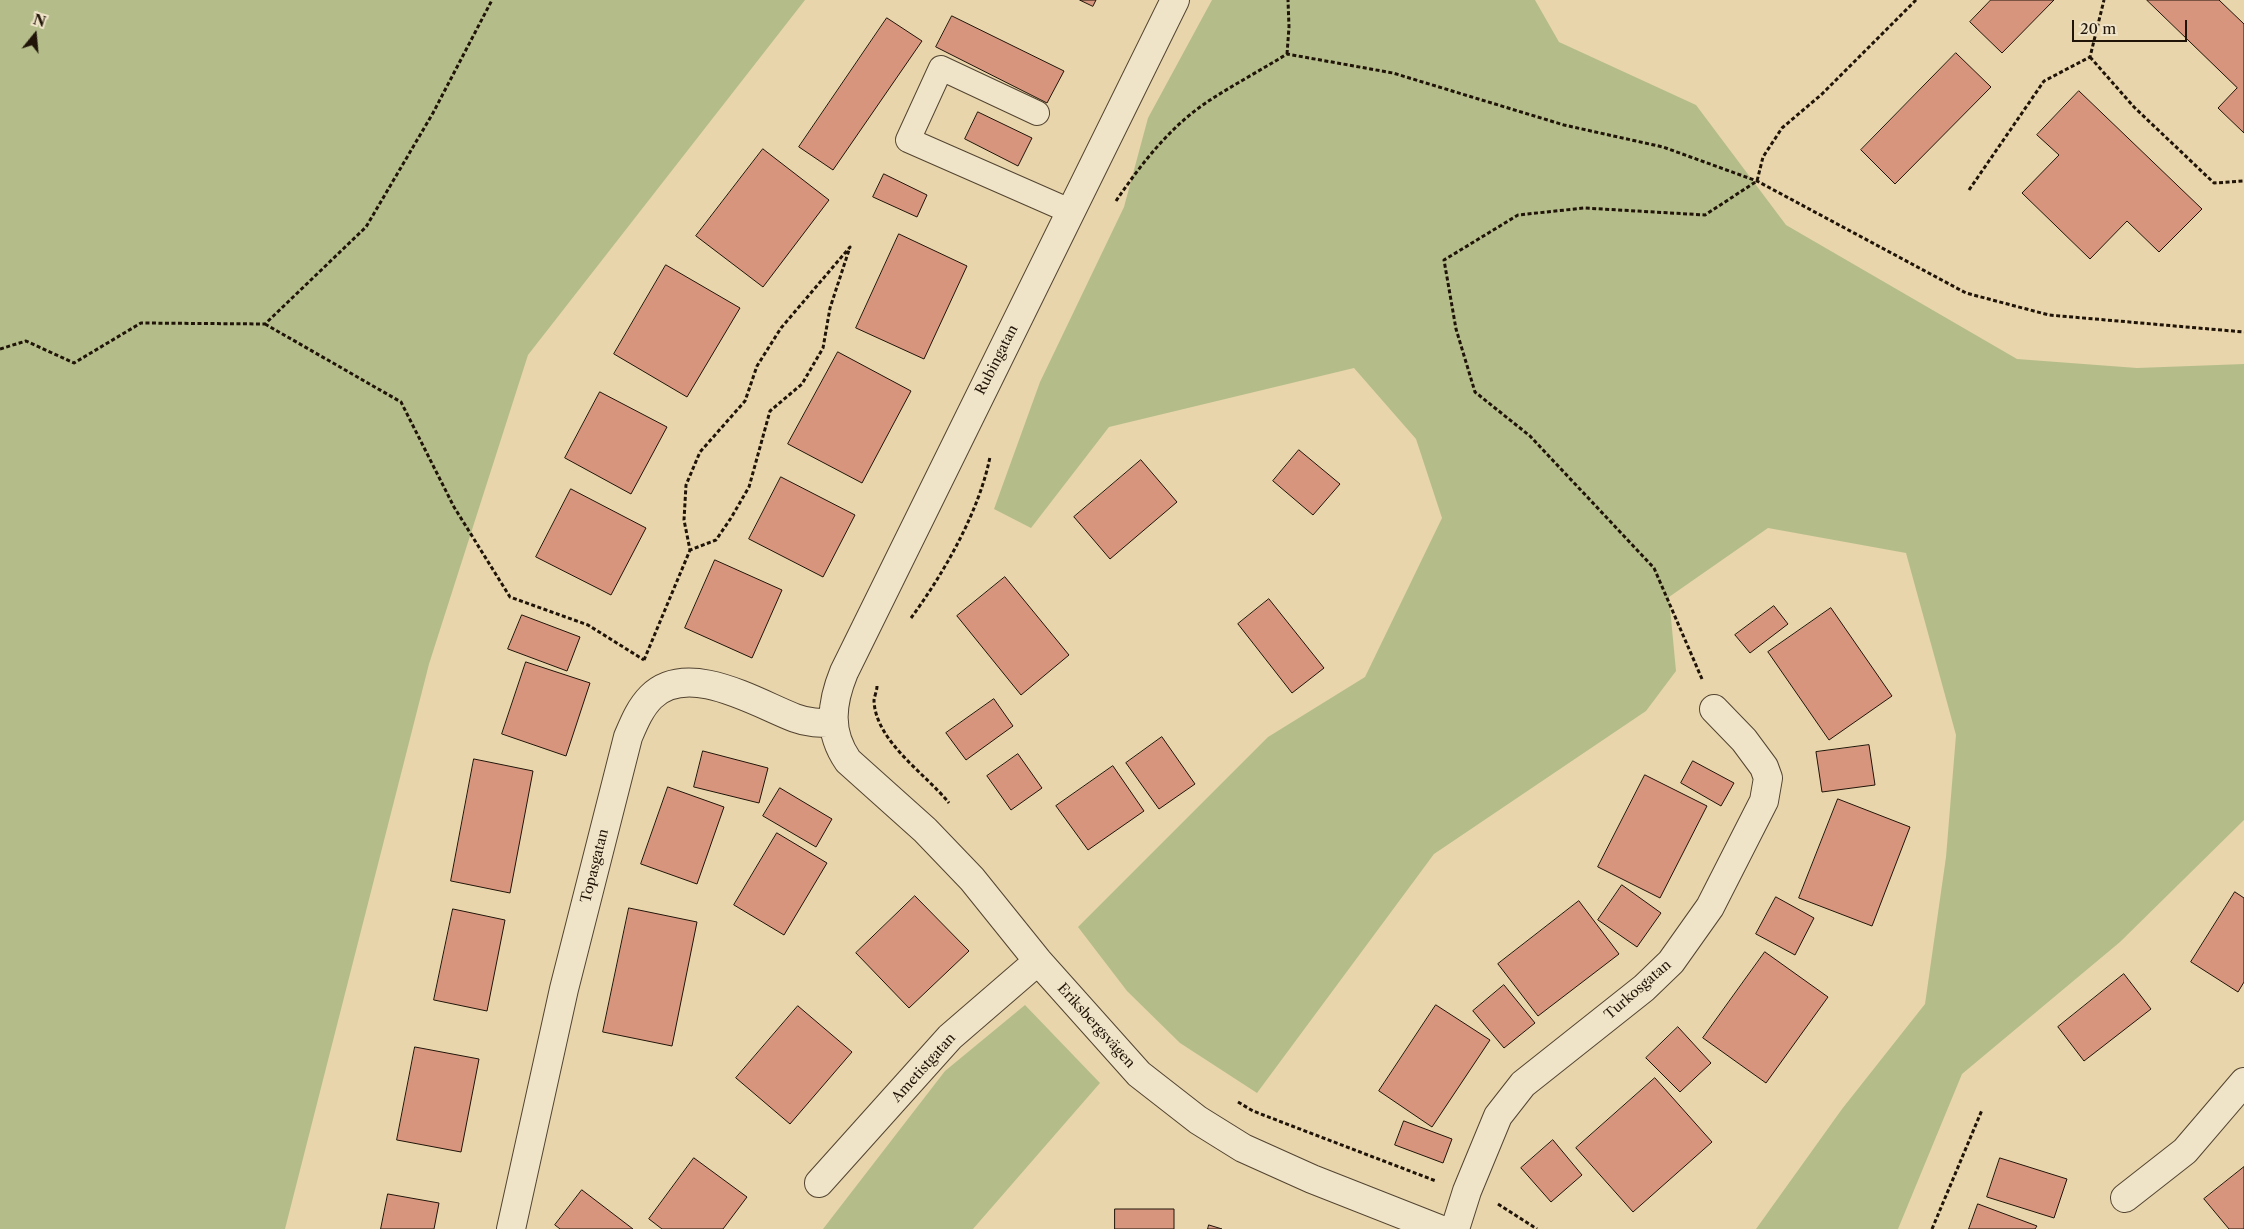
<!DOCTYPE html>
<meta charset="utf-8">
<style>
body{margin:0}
#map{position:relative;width:2244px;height:1229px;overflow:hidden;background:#e8d5ab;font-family:"Libre Caslon Text",serif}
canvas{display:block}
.north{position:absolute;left:10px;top:10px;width:50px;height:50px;-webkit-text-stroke:4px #f0e4c8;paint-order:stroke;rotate:17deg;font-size:14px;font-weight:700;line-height:20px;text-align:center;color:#201408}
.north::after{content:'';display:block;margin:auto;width:18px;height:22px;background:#201408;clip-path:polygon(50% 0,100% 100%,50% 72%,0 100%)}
.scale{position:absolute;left:2072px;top:20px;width:115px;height:22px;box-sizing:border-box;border:2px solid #201408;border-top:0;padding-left:6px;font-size:15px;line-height:18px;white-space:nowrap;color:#201408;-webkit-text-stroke:4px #f0e4c8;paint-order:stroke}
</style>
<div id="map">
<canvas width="2244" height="1229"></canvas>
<div class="north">N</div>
<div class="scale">20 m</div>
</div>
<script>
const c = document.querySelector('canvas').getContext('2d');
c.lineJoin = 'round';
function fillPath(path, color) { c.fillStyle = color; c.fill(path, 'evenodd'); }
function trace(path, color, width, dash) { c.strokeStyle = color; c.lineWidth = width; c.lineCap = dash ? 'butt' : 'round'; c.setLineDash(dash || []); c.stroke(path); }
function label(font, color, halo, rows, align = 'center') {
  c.font = font + ' "Libre Caslon Text",serif'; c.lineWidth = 4; c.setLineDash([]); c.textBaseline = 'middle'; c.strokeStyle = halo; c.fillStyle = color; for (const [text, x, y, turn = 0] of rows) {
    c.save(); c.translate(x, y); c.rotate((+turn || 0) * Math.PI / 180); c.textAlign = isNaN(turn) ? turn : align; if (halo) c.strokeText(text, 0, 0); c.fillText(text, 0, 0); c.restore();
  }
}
const green = new Path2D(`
 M 0,0 L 805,0 L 528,355 L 429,664 L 285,1229 L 0,1229 Z
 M 1212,0 L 1535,0 L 1559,42 L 1696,105 L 1786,225 L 2017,359 L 2137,368 L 2244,364 L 2244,820 L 2120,942 L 1962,1074 L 1898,1229 L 1756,1229 L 1842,1109 L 1925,1004 L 1946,857 L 1956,735 L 1906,553 L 1768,528 L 1669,597 L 1676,671 L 1646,711 L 1434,854 L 1257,1093 L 1180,1043 L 1127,991 L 1078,927 L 1268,737 L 1365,677 L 1442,518 L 1416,439 L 1354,368 L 1109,427 L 1031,528 L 994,509 L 1040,382 L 1124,207 L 1148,118 Z
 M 1025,1005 L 1100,1083 L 973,1229 L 823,1229 L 945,1071 Z`);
const building = new Path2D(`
 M 1080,0 L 1096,0 L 1093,6 Z
 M 1991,0 L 2054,0 L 2002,53 L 1970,22 Z
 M 2147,0 L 2219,0 L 2244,24 L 2244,133 L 2218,108 L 2237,88 Z
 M 952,16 L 1064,71 L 1047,103 L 936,47 Z
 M 887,18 L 922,41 L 833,170 L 799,147 Z
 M 1956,53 L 1991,87 L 1895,184 L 1861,150 Z
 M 2079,91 L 2202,209 L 2159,252 L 2127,221 L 2090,259 L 2022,193 L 2059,155 L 2037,135 Z
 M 978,112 L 1032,138 L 1018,166 L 965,139 Z
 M 763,149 L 829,200 L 763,287 L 696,236 Z
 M 884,174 L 927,195 L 917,217 L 873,197 Z
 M 899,234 L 967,266 L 924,359 L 856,328 Z
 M 666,265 L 740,308 L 687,397 L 614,354 Z
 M 838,352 L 911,391 L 862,483 L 788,444 Z
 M 600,392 L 667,427 L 631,494 L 565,458 Z
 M 1299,450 L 1340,484 L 1313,515 L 1273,481 Z
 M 1141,460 L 1177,502 L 1110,559 L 1074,517 Z
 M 781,477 L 855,515 L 823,577 L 749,539 Z
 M 571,489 L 646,528 L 611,595 L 536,557 Z
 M 715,560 L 782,590 L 752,658 L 685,628 Z
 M 1005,577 L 1069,655 L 1021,695 L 957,616 Z
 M 1269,599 L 1324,668 L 1292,693 L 1238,624 Z
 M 1774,606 L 1788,624 L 1750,653 L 1735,635 Z
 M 1831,608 L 1892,696 L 1829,740 L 1768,652 Z
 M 522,615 L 580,637 L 567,671 L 508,649 Z
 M 526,662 L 590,683 L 566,756 L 502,734 Z
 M 994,699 L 1013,726 L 966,760 L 946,733 Z
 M 1162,737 L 1195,784 L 1159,809 L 1126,763 Z
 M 1869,745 L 1875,785 L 1822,792 L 1816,752 Z
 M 703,751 L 768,768 L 759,803 L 694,787 Z
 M 1018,754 L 1042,788 L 1011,810 L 987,776 Z
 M 474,759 L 533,771 L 510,893 L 451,881 Z
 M 1693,761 L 1734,783 L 1721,806 L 1681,783 Z
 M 1113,766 L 1144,811 L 1088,850 L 1056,806 Z
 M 1645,775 L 1707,806 L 1660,898 L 1598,867 Z
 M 668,787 L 724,807 L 697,884 L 641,864 Z
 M 780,788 L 832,819 L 816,847 L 763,816 Z
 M 1838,799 L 1910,827 L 1872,926 L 1799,898 Z
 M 777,833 L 827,863 L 784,935 L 734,905 Z
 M 1622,885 L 1661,913 L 1637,947 L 1598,920 Z
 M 2235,892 L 2244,898 L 2244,982 L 2238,992 L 2191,962 Z
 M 915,896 L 969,951 L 909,1008 L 856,953 Z
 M 1776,897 L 1814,918 L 1795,955 L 1756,934 Z
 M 1579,901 L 1619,954 L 1538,1016 L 1498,964 Z
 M 629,908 L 697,922 L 672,1046 L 603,1032 Z
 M 453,909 L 505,920 L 487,1011 L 434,1000 Z
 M 1765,952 L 1828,997 L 1766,1083 L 1703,1038 Z
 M 2124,974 L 2151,1009 L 2084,1061 L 2058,1027 Z
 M 1504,985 L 1535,1023 L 1504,1048 L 1473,1011 Z
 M 1436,1005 L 1490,1040 L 1432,1127 L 1379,1091 Z
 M 798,1006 L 852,1052 L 790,1124 L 736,1078 Z
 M 1678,1027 L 1711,1063 L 1680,1092 L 1646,1058 Z
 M 415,1047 L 479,1059 L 461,1152 L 397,1140 Z
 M 1655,1078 L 1712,1142 L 1633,1212 L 1576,1148 Z
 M 1404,1121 L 1452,1139 L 1443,1163 L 1395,1145 Z
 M 1553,1140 L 1582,1175 L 1551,1202 L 1521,1168 Z
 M 694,1158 L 747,1197 L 723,1229 L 662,1229 L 649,1219 Z
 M 2000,1158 L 2067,1179 L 2054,1218 L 1987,1197 Z
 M 2244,1167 L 2244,1229 L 2229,1229 L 2204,1199 Z
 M 582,1190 L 633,1229 L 560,1229 L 555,1225 Z
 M 388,1194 L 439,1203 L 434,1229 L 381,1229 Z
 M 1978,1204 L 2037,1226 L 2035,1229 L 1969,1229 Z
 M 1115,1209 L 1174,1209 L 1174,1229 L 1115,1229 Z
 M 1209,1225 L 1222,1229 L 1208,1229 Z`);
const path = new Path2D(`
 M 1287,54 L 1289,27 L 1288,0
 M 2090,57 L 2134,107 L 2214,183 L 2244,181
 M 1969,190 L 2044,81 L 2090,57 L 2104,0
 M 1116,201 C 1141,164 1170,127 1207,102 C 1233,85 1261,70 1287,54 L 1393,73 L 1564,125 L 1663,147 L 1757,181 L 1966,293 L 2049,315 L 2244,332
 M 265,324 L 401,402 L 454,507 L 510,597 L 588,625 L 644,660
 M 0,349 L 26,341 L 74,363 L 141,323 L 265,324 L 366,227 L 433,113 L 492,0
 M 911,618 C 944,573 979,512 990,457
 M 644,660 L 690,550 L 684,520 L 686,485 L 700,452 L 745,401 L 757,366 L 781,328 L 850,247 L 830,308 L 823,348 L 802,384 L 770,411 L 749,487 L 731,518 L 716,540 L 690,550
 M 1702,679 L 1654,568 L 1530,436 L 1475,392 L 1456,329 L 1444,260 L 1518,215 L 1584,208 L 1705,215 L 1757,181 L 1763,157 L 1782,128 L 1822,94 L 1916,0
 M 877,686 C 877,691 874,697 874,701 C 876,742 926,774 949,803
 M 1238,1102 L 1253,1111 L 1292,1126 L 1436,1181
 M 1498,1204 L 1537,1229
 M 1932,1229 L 1982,1110`);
const service = new Path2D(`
 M 1037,113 L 941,68 L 908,140 L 1072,212`);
const minor = new Path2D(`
 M 1175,0 L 844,672 C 831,704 828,732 848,761 L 925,830 L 972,879 L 1038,961 L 1139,1074 L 1198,1120 L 1243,1148 L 1312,1179 L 1439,1229
 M 819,1183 L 950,1037 L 1038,961
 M 2125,1198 L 2185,1151 L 2244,1082
 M 511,1229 L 564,989 L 628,737 C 634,723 640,708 651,697 C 688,660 758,704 795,718 C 808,723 820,723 833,723
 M 1455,1229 L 1467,1191 L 1498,1116 L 1523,1084 L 1644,988 L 1671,962 L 1710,907 L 1764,801 L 1768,778 L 1764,767 L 1744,740 L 1714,709`);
const streetNames = [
 ["Rubingatan",997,360,-63],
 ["Topasgatan",595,866,-76],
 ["Turkosgatan",1638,990,-41],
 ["Eriksbergsvägen",1096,1026,48],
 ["Ametistgatan",924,1068,-48]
];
fillPath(green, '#b4bd8a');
fillPath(building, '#d8957e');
trace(building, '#201408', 1);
trace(service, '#524431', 26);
trace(minor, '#524431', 30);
trace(path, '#201408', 3, [4, 2.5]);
trace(service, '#f0e4c8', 24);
trace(minor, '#f0e4c8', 28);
label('14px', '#201408', '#f0e4c8', streetNames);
</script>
